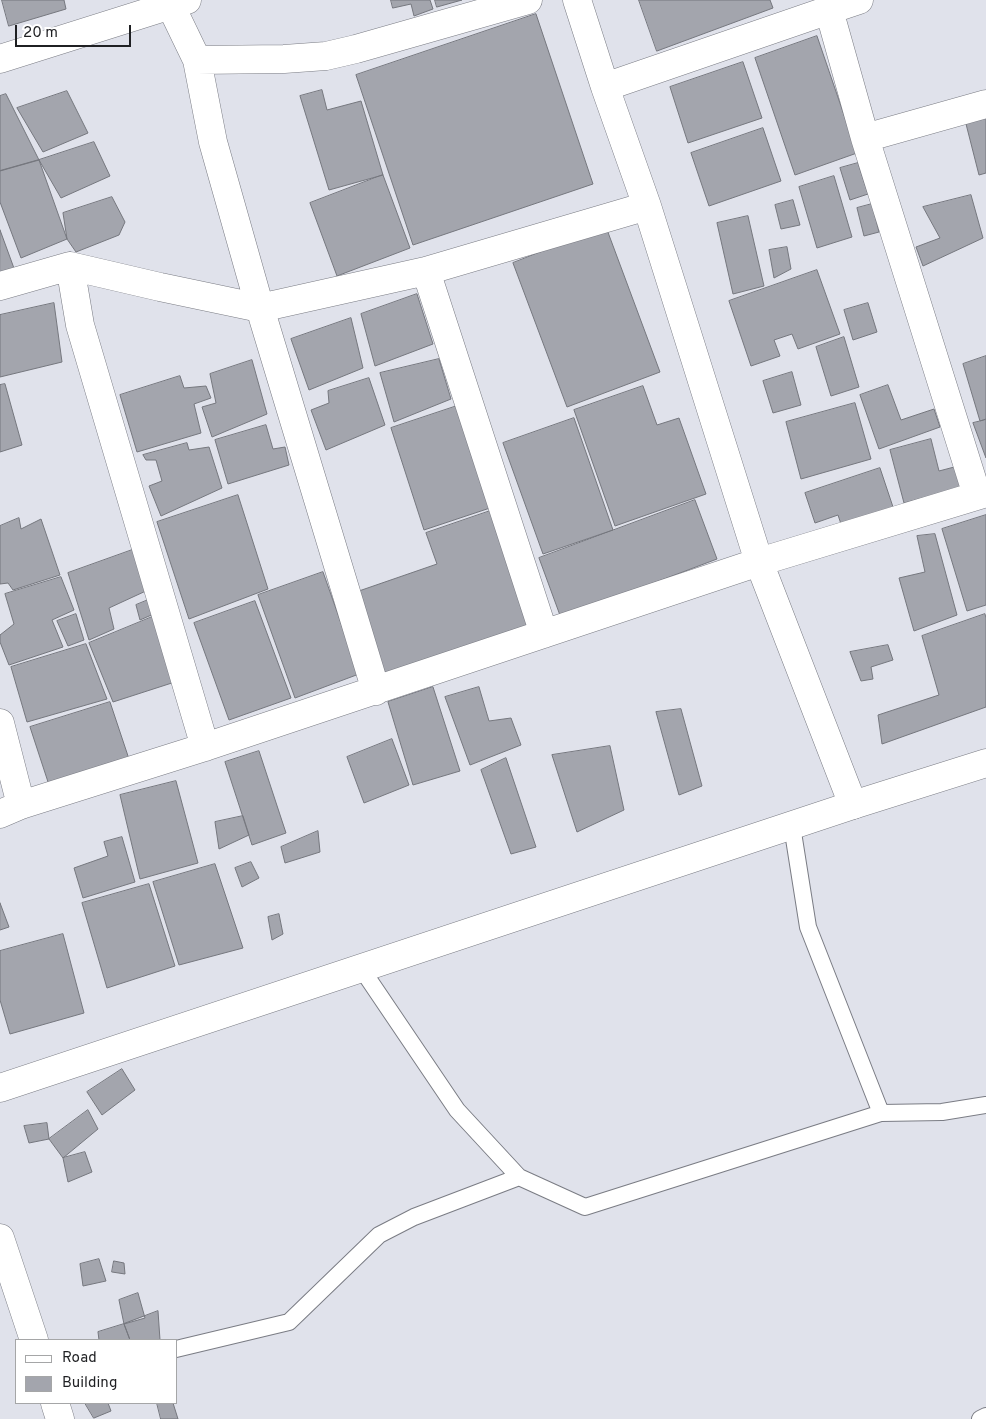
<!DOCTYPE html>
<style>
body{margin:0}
#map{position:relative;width:986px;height:1419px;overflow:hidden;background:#e0e2eb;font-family:Overpass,sans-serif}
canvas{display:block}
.legend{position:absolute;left:15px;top:1339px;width:162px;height:65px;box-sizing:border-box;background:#fff;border:1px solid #a5a6a7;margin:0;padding:6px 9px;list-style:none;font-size:15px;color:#1f2023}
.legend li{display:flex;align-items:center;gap:10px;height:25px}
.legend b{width:25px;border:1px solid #a5a6a7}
.scale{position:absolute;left:15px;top:25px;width:116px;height:22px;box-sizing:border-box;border:2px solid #1f2023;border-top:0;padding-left:6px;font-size:15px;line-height:18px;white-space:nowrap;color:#1f2023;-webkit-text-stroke:4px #fff;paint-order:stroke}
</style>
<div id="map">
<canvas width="986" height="1419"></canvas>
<ul class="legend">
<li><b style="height:6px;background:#fff"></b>Road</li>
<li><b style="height:14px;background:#a3a5ad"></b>Building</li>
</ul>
<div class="scale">20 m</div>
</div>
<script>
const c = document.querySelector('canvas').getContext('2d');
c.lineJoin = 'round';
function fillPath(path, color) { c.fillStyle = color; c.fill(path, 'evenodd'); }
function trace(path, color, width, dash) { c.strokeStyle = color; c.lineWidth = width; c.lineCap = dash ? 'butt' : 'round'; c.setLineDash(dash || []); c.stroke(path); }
const building = new Path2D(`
 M 2,0 L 64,0 L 66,9 L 9,26 Z
 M 391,0 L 430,0 L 433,9 L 414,16 L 411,4 L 393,8 Z
 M 435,0 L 462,0 L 437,7 Z
 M 639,0 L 770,0 L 773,8 L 657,51 Z
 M 536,14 L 593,184 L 413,245 L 356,75 Z
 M 817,36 L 857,153 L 795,175 L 755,58 Z
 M 743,62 L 762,118 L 688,143 L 670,87 Z
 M 322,90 L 327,110 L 361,101 L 383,175 L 329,190 L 300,96 Z
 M 67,91 L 88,133 L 43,152 L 17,108 Z
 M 6,94 L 39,160 L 0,171 L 0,96 Z
 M 986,115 L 986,173 L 979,175 L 965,120 Z
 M 763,128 L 781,181 L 709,206 L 691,153 Z
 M 94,142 L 110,176 L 61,198 L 39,160 Z
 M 39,160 L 67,239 L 21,258 L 0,202 L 0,171 Z
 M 858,163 L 868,194 L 850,200 L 840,168 Z
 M 383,175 L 410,248 L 337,276 L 310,203 Z
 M 834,176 L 852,237 L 817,248 L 799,187 Z
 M 971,195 L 983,238 L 923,266 L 916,247 L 940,238 L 923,207 Z
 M 112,197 L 125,222 L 119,235 L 76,252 L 67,239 L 63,213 Z
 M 793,200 L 800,225 L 781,229 L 775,205 Z
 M 872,204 L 879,232 L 864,236 L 857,208 Z
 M 748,216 L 764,286 L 733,294 L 717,223 Z
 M 606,227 L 660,372 L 567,407 L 513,263 Z
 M 0,230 L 15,271 L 0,275 Z
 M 787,247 L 791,269 L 774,278 L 769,250 Z
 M 817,270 L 840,334 L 798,349 L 792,334 L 774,340 L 780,356 L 751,366 L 729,301 Z
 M 417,294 L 433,344 L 375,366 L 361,314 Z
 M 54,303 L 62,362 L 0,377 L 0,315 Z
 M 868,303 L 877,332 L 853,340 L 844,310 Z
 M 351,318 L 363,368 L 309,390 L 291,339 Z
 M 844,337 L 859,387 L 831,396 L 816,347 Z
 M 986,356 L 986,419 L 980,421 L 963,364 Z
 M 439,359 L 451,399 L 394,422 L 380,373 Z
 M 252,360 L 267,414 L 212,437 L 202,407 L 216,403 L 210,374 Z
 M 792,372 L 801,405 L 773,413 L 763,381 Z
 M 180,376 L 184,388 L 206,386 L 211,398 L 194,404 L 201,433 L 137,452 L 120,395 Z
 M 369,378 L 385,425 L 326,450 L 311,410 L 329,403 L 328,391 Z
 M 5,384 L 22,445 L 0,452 L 0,385 Z
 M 888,385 L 901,420 L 934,409 L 940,427 L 879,449 L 860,395 Z
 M 643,386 L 657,425 L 679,418 L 706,494 L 615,526 L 574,410 Z
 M 855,403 L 871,459 L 801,479 L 786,422 Z
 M 460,405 L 493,507 L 424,530 L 391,428 Z
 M 574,418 L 613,530 L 543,554 L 503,443 Z
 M 986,420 L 986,458 L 973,423 Z
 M 266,425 L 273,449 L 285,447 L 289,465 L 228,484 L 215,440 Z
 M 931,439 L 939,471 L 958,466 L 964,487 L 904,503 L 890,450 Z
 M 187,443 L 189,450 L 209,447 L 222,488 L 161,516 L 149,486 L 162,481 L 156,460 L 146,460 L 143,455 Z
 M 880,468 L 894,510 L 842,527 L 838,515 L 815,523 L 805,493 Z
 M 238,495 L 268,589 L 189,619 L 157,522 Z
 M 695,500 L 717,559 L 561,618 L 539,558 Z
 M 496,509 L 536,628 L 386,680 L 356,592 L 437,564 L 426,533 Z
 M 986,515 L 986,605 L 967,611 L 942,529 Z
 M 19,518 L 21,529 L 41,519 L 60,575 L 13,590 L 8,583 L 0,584 L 0,526 Z
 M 935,534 L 957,615 L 914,631 L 899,578 L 925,572 L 917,536 Z
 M 135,549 L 148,590 L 109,608 L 114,629 L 89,640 L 68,573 Z
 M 323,572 L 359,674 L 295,698 L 258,595 Z
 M 61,577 L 74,610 L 52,620 L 63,647 L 9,665 L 0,642 L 0,635 L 14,624 L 5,594 Z
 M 153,598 L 156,613 L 140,620 L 136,605 Z
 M 255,601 L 291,698 L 229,720 L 194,623 Z
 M 76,614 L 84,640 L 68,646 L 57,621 Z
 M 985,614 L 986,618 L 986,707 L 882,744 L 878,715 L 939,695 L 922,636 Z
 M 157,615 L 178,681 L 113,702 L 89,643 Z
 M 86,644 L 107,699 L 27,722 L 11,667 Z
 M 888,645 L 893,660 L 871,667 L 873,679 L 861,681 L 850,652 Z
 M 433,687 L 460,771 L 413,785 L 388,702 Z
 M 479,687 L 489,721 L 511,718 L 521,745 L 470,765 L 445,697 Z
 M 110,702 L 129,759 L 50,788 L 30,727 Z
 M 681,709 L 702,786 L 679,795 L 656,712 Z
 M 392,739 L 409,785 L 364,803 L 347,757 Z
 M 610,746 L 624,810 L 577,832 L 552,755 Z
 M 259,751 L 286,833 L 252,845 L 225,762 Z
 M 506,758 L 536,847 L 511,854 L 481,770 Z
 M 176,781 L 198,863 L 140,879 L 120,795 Z
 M 243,816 L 249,835 L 219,849 L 215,822 Z
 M 318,831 L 320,852 L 285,863 L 281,847 Z
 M 122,837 L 135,882 L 83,898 L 74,868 L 108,856 L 104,842 Z
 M 251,862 L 259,878 L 242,887 L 235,868 Z
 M 215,864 L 243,948 L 179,965 L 153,882 Z
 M 149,884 L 175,966 L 107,988 L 82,903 Z
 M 0,903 L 9,927 L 0,930 Z
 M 279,914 L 283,934 L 272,940 L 268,917 Z
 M 63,934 L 84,1013 L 10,1034 L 0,1000 L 0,951 Z
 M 122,1069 L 135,1090 L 102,1115 L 87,1092 Z
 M 88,1110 L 98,1129 L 63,1158 L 49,1139 Z
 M 47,1123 L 49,1139 L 29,1143 L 24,1126 Z
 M 85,1152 L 92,1172 L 68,1182 L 63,1158 Z
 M 99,1259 L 106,1281 L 83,1286 L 80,1264 Z
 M 114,1261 L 124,1263 L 125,1274 L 112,1272 Z
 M 138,1293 L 145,1318 L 124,1324 L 119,1300 Z
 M 158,1311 L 160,1340 L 130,1340 L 124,1324 Z
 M 124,1324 L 130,1340 L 99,1340 L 98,1332 Z
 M 85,1403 L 108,1403 L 111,1411 L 94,1418 Z
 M 157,1403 L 173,1403 L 178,1419 L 161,1419 Z`);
const lane = new Path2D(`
 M 792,826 L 808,927 L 881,1113 L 942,1112 L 986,1105
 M 361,968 L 457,1110 L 519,1177 L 585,1207 L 881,1113
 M 176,1349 L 289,1322 L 379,1235 L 414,1217 L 519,1177
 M 980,1419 L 986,1416`);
const street = new Path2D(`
 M 577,0 L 605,87 L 647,206 L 759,562 L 853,805
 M 829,10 L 859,0
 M 0,59 L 187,0
 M 197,60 L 284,59 L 326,56 L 356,49 L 528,0
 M 605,87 L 829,10 L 865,138
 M 70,266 L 80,325 L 205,747
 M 426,271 L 544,634
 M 0,286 L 70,266 L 160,287 L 260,308 L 213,142 L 197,60 L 168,0
 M 977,495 L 865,138 L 986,104
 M 376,691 L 260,308 L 426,271 L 647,206
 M 0,723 L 21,805
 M 0,814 L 21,805 L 205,747 L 759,562 L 986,493
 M 0,1238 L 34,1340
 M 55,1403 L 60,1419`);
const secondary = new Path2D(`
 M 0,1088 L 853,805 L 986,763`);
fillPath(building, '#a3a5ad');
trace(building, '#75777e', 1);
trace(lane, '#7a7c84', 18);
trace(street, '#7a7c84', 29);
trace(secondary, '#7a7c84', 29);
trace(lane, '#fff', 16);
trace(street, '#fff', 28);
trace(secondary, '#fff', 28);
</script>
